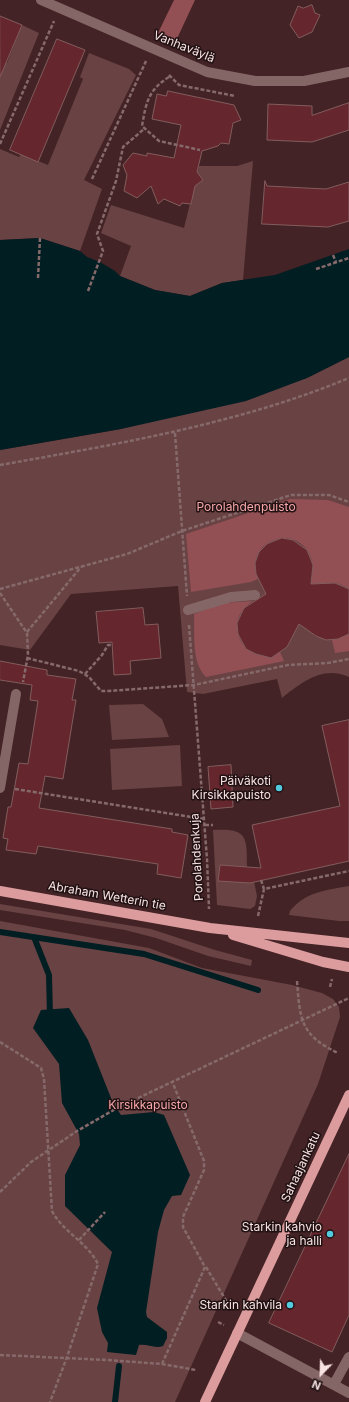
<!DOCTYPE html>
<meta charset="utf-8">
<style>
body{margin:0}
#map{position:relative;width:349px;height:1402px;overflow:hidden;background:#432325;font-family:Inter,sans-serif}
canvas{display:block}
.north{position:absolute;left:301px;top:1354px;width:40px;height:40px;-webkit-text-stroke:3px #201112;paint-order:stroke;rotate:203deg;font-size:11px;font-weight:700;line-height:16px;text-align:center;color:#f8e2e2}
.north::after{content:'';display:block;margin:auto;width:14px;height:18px;background:#f8e2e2;clip-path:polygon(50% 0,100% 100%,50% 72%,0 100%)}
</style>
<div id="map">
<canvas width="349" height="1402"></canvas>
<div class="north">N</div>
</div>
<script>
const c = document.querySelector('canvas').getContext('2d');
c.lineJoin = 'round';
function fillPath(path, color) { c.fillStyle = color; c.fill(path, 'evenodd'); }
function trace(path, color, width, dash) { c.strokeStyle = color; c.lineWidth = width; c.lineCap = dash ? 'butt' : 'round'; c.setLineDash(dash || []); c.stroke(path); }
function label(font, color, halo, rows, align = 'center') {
  c.font = font + ' Inter,sans-serif'; c.lineWidth = 3; c.setLineDash([]); c.textBaseline = 'middle'; c.strokeStyle = halo; c.fillStyle = color; for (const [text, x, y, turn = 0] of rows) {
    c.save(); c.translate(x, y); c.rotate((+turn || 0) * Math.PI / 180); c.textAlign = isNaN(turn) ? turn : align; if (halo) c.strokeText(text, 0, 0); c.fillText(text, 0, 0); c.restore();
  }
}
const green = new Path2D(`
 M 22,25 L 39,33 L 0,130 L 0,60 L 7,63 Z
 M 89,53 L 129,69 L 136,75 L 84,180 L 102,189 L 80,251 L 40,238 L 0,240 L 0,149 L 19,157 L 21,154 L 48,165 L 83,79 L 80,77 Z
 M 253,161 L 243,280 L 222,283 L 190,296 L 155,290 L 120,276 L 131,246 L 101,233 L 111,205 L 184,228 L 195,183 L 201,178 L 197,174 L 199,166 L 237,166 Z
 M 349,357 L 349,677 C 323,665 301,683 282,698 L 277,679 L 203,694 L 187,692 L 178,586 L 71,594 L 30,650 L 0,645 L 0,450 L 121,429 L 307,378 Z
 M 143,704 L 162,719 L 169,737 L 112,740 L 109,705 Z
 M 180,745 L 182,786 L 112,790 L 110,749 Z
 M 213,830 C 247,828 247,836 247,867 L 220,865 L 218,880 L 254,881 L 257,896 L 255,906 L 250,909 L 217,905 Z
 M 349,886 L 349,921 L 339,921 L 289,915 L 290,911 C 305,892 326,890 349,886 Z
 M 0,904 L 151,929 L 215,950 L 252,960 L 251,966 L 208,956 L 156,938 L 125,930 L 0,910 Z
 M 0,921 L 149,948 L 202,968 L 292,985 L 322,993 L 333,999 L 339,1007 L 340,1017 L 318,1084 L 175,1402 L 0,1402 Z`);
const forest = new Path2D(`
 M 174,0 L 195,0 L 175,43 L 157,35 Z
 M 290,499 L 328,500 L 349,507 L 349,589 C 335,579 322,582 309,592 C 311,582 314,570 312,561 C 302,521 242,538 258,579 L 251,582 L 191,592 L 186,534 Z
 M 253,601 C 219,621 245,669 280,652 L 284,661 L 206,677 C 191,662 195,634 194,614 L 222,603 Z
 M 349,633 L 349,651 L 335,653 L 332,640 Z`);
const water = new Path2D(`
 M 40,238 L 80,251 L 87,257 L 100,262 L 115,271 L 120,276 L 155,290 L 190,296 L 222,283 L 275,275 L 349,249 L 349,357 L 307,378 L 246,401 L 121,429 L 0,450 L 0,240 Z
 M 69,1008 L 88,1040 L 113,1103 L 121,1115 L 154,1112 L 164,1115 L 190,1175 L 181,1195 L 172,1196 L 164,1210 L 158,1232 L 146,1312 L 147,1317 L 167,1332 L 167,1338 L 163,1346 C 155,1349 148,1344 139,1345 L 136,1355 L 107,1352 L 108,1343 L 102,1332 L 97,1308 L 112,1252 L 65,1206 L 65,1175 L 80,1145 L 79,1134 L 62,1103 L 59,1064 L 33,1028 L 41,1010 Z`);
const stream = new Path2D(`
 M 0,932 L 144,954 L 258,990
 M 34,937 L 49,975 L 50,1017
 M 115,1402 L 119,1366`);
const building = new Path2D(`
 M 312,5 L 315,13 L 320,15 L 312,32 L 299,38 L 290,25 L 298,6 L 303,8 Z
 M 0,16 L 22,25 L 0,77 Z
 M 57,39 L 85,50 L 38,162 L 10,150 Z
 M 168,91 L 234,105 L 241,120 L 233,123 L 229,144 L 221,143 L 218,146 L 202,151 L 197,172 L 203,180 L 195,186 L 191,204 L 182,203 L 180,206 L 164,199 L 158,204 L 151,186 L 137,198 L 124,191 L 127,175 L 123,165 L 133,153 L 147,156 L 147,153 L 174,158 L 181,125 L 152,119 L 157,94 L 166,96 Z
 M 349,103 L 349,130 L 312,142 L 267,140 L 268,104 L 312,106 L 312,115 Z
 M 265,181 L 267,186 L 326,189 L 349,182 L 349,221 L 328,227 L 262,224 Z
 M 282,538 L 293,540 L 307,550 L 313,565 L 311,584 L 335,583 L 349,589 L 349,634 L 338,639 L 326,640 L 316,636 L 299,624 L 287,647 L 271,658 L 256,654 L 246,649 L 238,634 L 237,623 L 244,608 L 266,594 L 256,574 L 255,563 L 259,552 L 267,544 Z
 M 143,608 L 145,625 L 158,624 L 161,658 L 130,661 L 131,674 L 114,675 L 112,642 L 99,643 L 96,612 Z
 M 0,661 L 47,670 L 47,675 L 76,679 L 72,700 L 76,700 L 63,779 L 45,776 L 39,808 L 172,829 L 172,832 L 188,835 L 181,878 L 157,874 L 158,864 L 38,846 L 36,854 L 6,850 L 8,839 L 3,838 L 8,807 L 11,807 L 19,763 L 28,764 L 38,701 L 30,700 L 32,685 L 0,680 Z
 M 349,720 L 349,861 L 250,883 L 218,881 L 220,865 L 261,868 L 252,825 L 340,806 L 322,726 Z
 M 231,765 L 233,807 L 211,809 L 208,767 Z
 M 349,1154 L 349,1315 L 332,1352 L 269,1323 Z`);
const path = new Path2D(`
 M 169,75 L 179,85 L 235,96
 M 169,77 C 148,90 146,103 142,126 L 159,141 L 200,150
 M 0,144 L 54,21
 M 92,179 L 146,61
 M 333,255 L 336,262
 M 316,269 L 349,258
 M 38,278 L 40,238
 M 88,291 L 103,251 L 97,234 L 116,181 L 123,147 L 144,129
 M 175,433 L 187,596
 M 0,465 C 118,444 238,424 349,378
 M 0,589 L 127,554 L 182,531 L 291,495 L 329,495 L 349,502
 M 0,593 L 27,633 L 28,655 L 23,682
 M 189,625 L 207,859 L 209,909
 M 27,632 L 81,567
 M 27,658 L 79,671 L 89,677 L 101,691 L 108,691 L 194,685 L 288,665 L 328,663 L 349,659
 M 85,674 L 102,655 L 108,645 L 112,645
 M 15,789 L 204,819
 M 205,825 L 213,825
 M 261,880 L 264,889
 M 258,916 L 264,889 L 349,871
 M 297,981 C 300,1019 300,1035 338,1053
 M 330,987 L 332,979
 M 0,1042 L 41,1068 L 44,1079 L 52,1211 C 63,1232 87,1242 98,1264 L 67,1357 L 50,1402
 M 0,1192 L 31,1162 L 77,1131 L 117,1108 L 349,998
 M 79,1240 L 105,1212
 M 206,1267 L 227,1302
 M 218,1322 L 224,1325
 M 0,1355 L 107,1360 L 162,1364 L 196,1370
 M 162,1364 L 205,1267 L 183,1227 L 183,1217 L 204,1170 L 204,1161 L 172,1081`);
const minor = new Path2D(`
 M 41,0 L 207,72 L 255,81 L 304,81 L 349,72
 M 188,610 L 231,597 L 255,595
 M 0,788 L 16,694
 M 237,1333 L 349,1393
 M 334,1384 L 349,1357`);
const major = new Path2D(`
 M 0,891 L 210,928 L 349,943
 M 233,935 L 323,962 L 349,967
 M 205,1402 L 349,1095`);
const markers = [
 [279,788,4,"#55cadf"],
 [330,1234,4,"#55cadf"],
 [290,1305,4,"#55cadf"]
];
const streetNames = [
 ["Vanhaväylä",184,47,22],
 ["Porolahdenkuja",197,857,-93],
 ["Abraham Wetterin tie",107,896,10],
 ["Sahaajankatu",301,1167,-65]
];
const parkNames = [
 ["Porolahdenpuisto",246,507],
 ["Kirsikkapuisto",148,1105]
];
const poiNames = [
 ["Päiväkoti",271,781],
 ["Kirsikkapuisto",271,795],
 ["Starkin kahvio",322,1227],
 ["ja halli",322,1241],
 ["Starkin kahvila",282,1305]
];
fillPath(green, '#694243');
fillPath(forest, '#935054');
fillPath(water, '#011e23');
trace(stream, '#011e23', 6);
fillPath(building, '#65272d');
trace(building, '#825d5e', 1);
trace(path, '#866a6b', 2.5, [4, 2]);
trace(minor, '#856666', 10);
trace(major, '#dc9c9e', 10);
for (const [x, y, r, color] of markers) { const dot = new Path2D(); dot.arc(x, y, r, 0, 2 * Math.PI); c.fillStyle = color; c.fill(dot); trace(dot, '#201112', 1.5); }
label('12px', '#f8e2e2', '#201112', streetNames);
label('12px', '#f8a7aa', '#201112', parkNames);
label('12px', '#f8e2e2', '#201112', poiNames, 'right');
</script>
